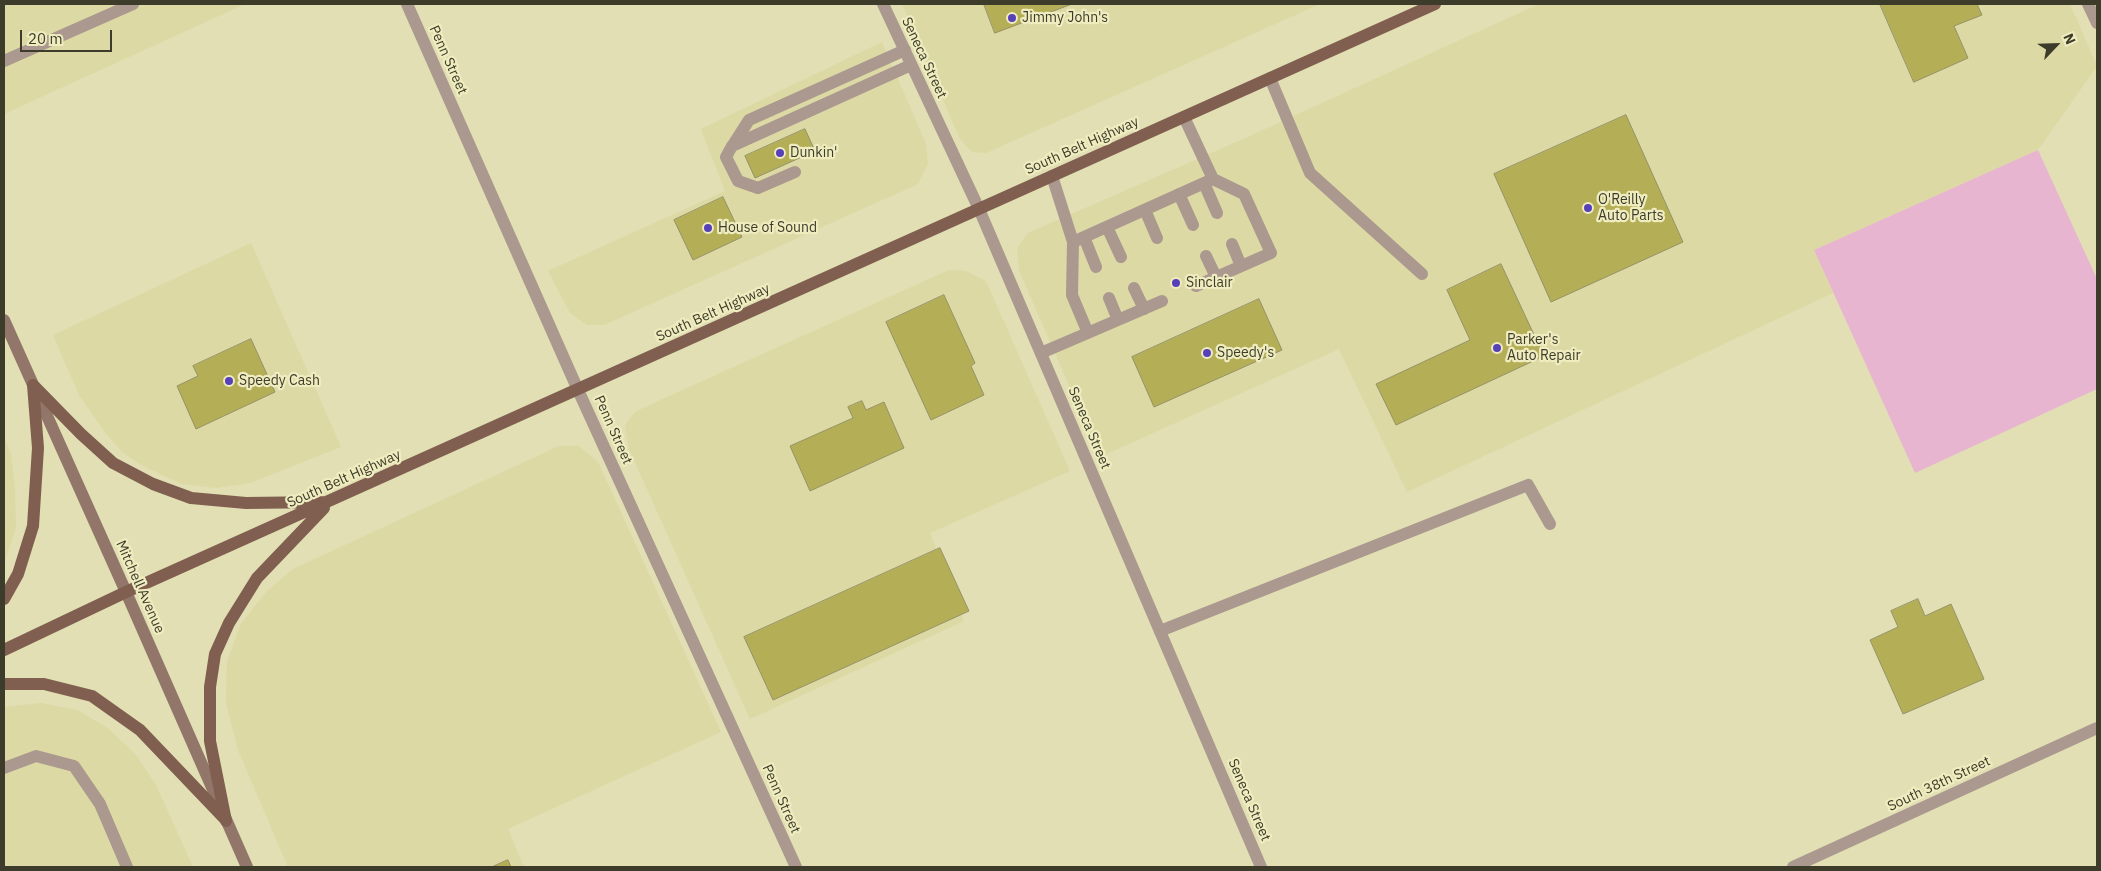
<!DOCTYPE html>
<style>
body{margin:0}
#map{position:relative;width:2101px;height:871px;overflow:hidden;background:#e1dfb3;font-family:"IBM Plex Sans",sans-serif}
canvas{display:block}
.frame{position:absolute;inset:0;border:5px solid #3d3c2a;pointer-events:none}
.north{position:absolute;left:2031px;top:20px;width:50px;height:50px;-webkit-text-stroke:4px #efecbf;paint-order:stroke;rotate:66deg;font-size:14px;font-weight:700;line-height:20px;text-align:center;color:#3d3c2a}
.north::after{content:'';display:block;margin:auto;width:18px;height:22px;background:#3d3c2a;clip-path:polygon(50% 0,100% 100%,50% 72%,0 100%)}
.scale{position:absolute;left:20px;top:30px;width:92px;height:22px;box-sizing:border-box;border:2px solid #3d3c2a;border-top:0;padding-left:6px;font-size:15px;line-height:18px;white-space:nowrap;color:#3d3c2a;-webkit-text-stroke:4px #efecbf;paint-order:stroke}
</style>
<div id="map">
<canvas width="2101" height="871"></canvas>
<div class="frame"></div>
<div class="north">N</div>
<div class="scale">20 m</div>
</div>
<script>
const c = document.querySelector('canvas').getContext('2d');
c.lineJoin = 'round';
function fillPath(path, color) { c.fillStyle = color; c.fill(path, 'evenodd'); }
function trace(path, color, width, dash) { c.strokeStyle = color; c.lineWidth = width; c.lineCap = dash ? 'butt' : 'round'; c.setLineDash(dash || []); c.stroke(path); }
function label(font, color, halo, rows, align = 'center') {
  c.font = font + ' "IBM Plex Sans",sans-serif'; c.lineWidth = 4.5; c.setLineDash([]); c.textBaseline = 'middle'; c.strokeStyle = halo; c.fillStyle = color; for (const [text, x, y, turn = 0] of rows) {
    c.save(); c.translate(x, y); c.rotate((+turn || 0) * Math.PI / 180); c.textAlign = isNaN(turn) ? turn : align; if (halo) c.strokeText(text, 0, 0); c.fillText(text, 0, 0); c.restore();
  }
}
const built = new Path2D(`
 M 4,4 L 245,4 L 4,114 Z
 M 902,4 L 1320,4 L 986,153 L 972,152 L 960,139 Z
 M 1539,4 L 2070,4 L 2097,66 L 2038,150 L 1814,250 L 1833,293 L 1407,492 L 1339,349 L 1100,457 L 1019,270 L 1017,248 L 1028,233 L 1241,140 Z
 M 882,42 L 926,144 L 928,164 L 918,184 L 604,325 L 587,325 L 570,313 L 548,271 L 725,191 L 701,129 Z
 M 251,243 L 341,447 L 250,483 L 216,488 L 182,484 L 145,467 L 123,453 L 104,431 L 79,395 L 53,335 Z
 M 949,270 L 966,271 L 986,281 L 1070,471 L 930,533 L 964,621 L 750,719 L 629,449 L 625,425 L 635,412 L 656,402 Z
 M 4,438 L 11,454 L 15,489 L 16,528 L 4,563 Z
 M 559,446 L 579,446 L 598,462 L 721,732 L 508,829 L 524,867 L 288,867 L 238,750 L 226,703 L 227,662 L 241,624 L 266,592 L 293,569 Z
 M 41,703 L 77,710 L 108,728 L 136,755 L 156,785 L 193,867 L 4,867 L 4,707 Z`);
const green = new Path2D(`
 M 2038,150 L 2097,279 L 2097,389 L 1915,473 L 1814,250 Z`);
const building = new Path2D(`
 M 984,4 L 1072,4 L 995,33 Z
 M 1880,4 L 1977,4 L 1982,15 L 1954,26 L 1968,58 L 1914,82 Z
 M 1626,115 L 1683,242 L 1551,302 L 1494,174 Z
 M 805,129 L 815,151 L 755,178 L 745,156 Z
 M 723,197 L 742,237 L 693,260 L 674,220 Z
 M 1501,264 L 1544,356 L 1396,425 L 1376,384 L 1470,340 L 1447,290 Z
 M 944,295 L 975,363 L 971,366 L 984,395 L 931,420 L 886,322 Z
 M 1259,299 L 1282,350 L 1154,407 L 1132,357 Z
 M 251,339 L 275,392 L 196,429 L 177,386 L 198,376 L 193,366 Z
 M 862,401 L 866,410 L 884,402 L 904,448 L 810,491 L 790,446 L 853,418 L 848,407 Z
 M 940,548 L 969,611 L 773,700 L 744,637 Z
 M 1918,599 L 1925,616 L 1951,604 L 1984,679 L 1903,714 L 1870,640 L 1898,627 L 1891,611 Z
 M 508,860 L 511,867 L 492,867 Z`);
const lane = new Path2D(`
 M 4,61 L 133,4
 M 1270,78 L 1310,173 L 1422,274
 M 1184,117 L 1213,179 L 1244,194 L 1271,253 L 1196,286
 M 733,145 L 749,120 L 905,50
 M 795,172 L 758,188 L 738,181 L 726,157 L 732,146 L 911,65
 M 1052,176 L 1073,242
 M 1204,183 L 1217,213
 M 1179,194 L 1193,225
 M 1145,210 L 1157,238
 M 1107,227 L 1121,257
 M 1084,237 L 1096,267
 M 1232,244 L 1241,266
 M 1206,256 L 1216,277
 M 1134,288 L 1144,309
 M 1109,298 L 1118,320
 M 1088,333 L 1072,295 L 1073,242 L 1213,179
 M 1041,353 L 1162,301
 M 1160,631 L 1528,485 L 1550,524
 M 4,768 L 36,756 L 74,766 L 100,804 L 127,867`);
const street = new Path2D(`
 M 407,4 L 578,390 L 796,867
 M 883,4 L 979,209 L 1261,867
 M 2088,4 L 2097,23
 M 1793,867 L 2097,728`);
const secondary = new Path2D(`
 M 4,320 L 126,592 L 247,867`);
const primary = new Path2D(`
 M 33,385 L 81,434 L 113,463 L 153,484 L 191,498 L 246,503 L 325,502
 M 4,599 L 18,574 L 33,526 L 38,448 L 33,385
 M 4,650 L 126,592 L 1435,4
 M 4,684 L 44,684 L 92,696 L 140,730 L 226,820
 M 226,821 L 210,741 L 210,687 L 215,654 L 229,623 L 257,578 L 324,508`);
const markers = [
 [1012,18,5,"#5641b9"],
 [780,153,5,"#5641b9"],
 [1588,208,5,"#5641b9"],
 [708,228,5,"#5641b9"],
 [1176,283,5,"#5641b9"],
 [1497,348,5,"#5641b9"],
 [1207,353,5,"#5641b9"],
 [229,381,5,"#5641b9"]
];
const poiNames = [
 ["Jimmy John's",1022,18],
 ["Dunkin'",790,153],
 ["O'Reilly",1598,200],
 ["Auto Parts",1598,216],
 ["House of Sound",718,228],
 ["Sinclair",1186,283],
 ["Parker's",1507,340],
 ["Auto Repair",1507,356],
 ["Speedy's",1217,353],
 ["Speedy Cash",239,381]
];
const streetNames = [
 ["Seneca Street",924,58,65],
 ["Penn Street",448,60,66],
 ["South Belt Highway",1082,146,-24],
 ["South Belt Highway",713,313,-24],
 ["Seneca Street",1089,428,67],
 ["Penn Street",613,430,66],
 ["South Belt Highway",344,479,-24],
 ["Mitchell Avenue",140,587,66],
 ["South 38th Street",1939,784,-25],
 ["Penn Street",781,799,66],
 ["Seneca Street",1249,800,67]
];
fillPath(built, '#dcd9a4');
fillPath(green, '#e8b5d0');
fillPath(building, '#b4ae57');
trace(building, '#969369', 1);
trace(lane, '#ab988f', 12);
trace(street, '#ab988f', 12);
trace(secondary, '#92766a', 12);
trace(primary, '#805f50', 12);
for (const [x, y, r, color] of markers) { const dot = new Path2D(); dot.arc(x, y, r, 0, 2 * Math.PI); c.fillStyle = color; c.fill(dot); trace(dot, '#efecbf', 2); }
label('14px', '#3d3c2a', '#efecbf', poiNames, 'left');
label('14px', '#3d3c2a', '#efecbf', streetNames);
</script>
